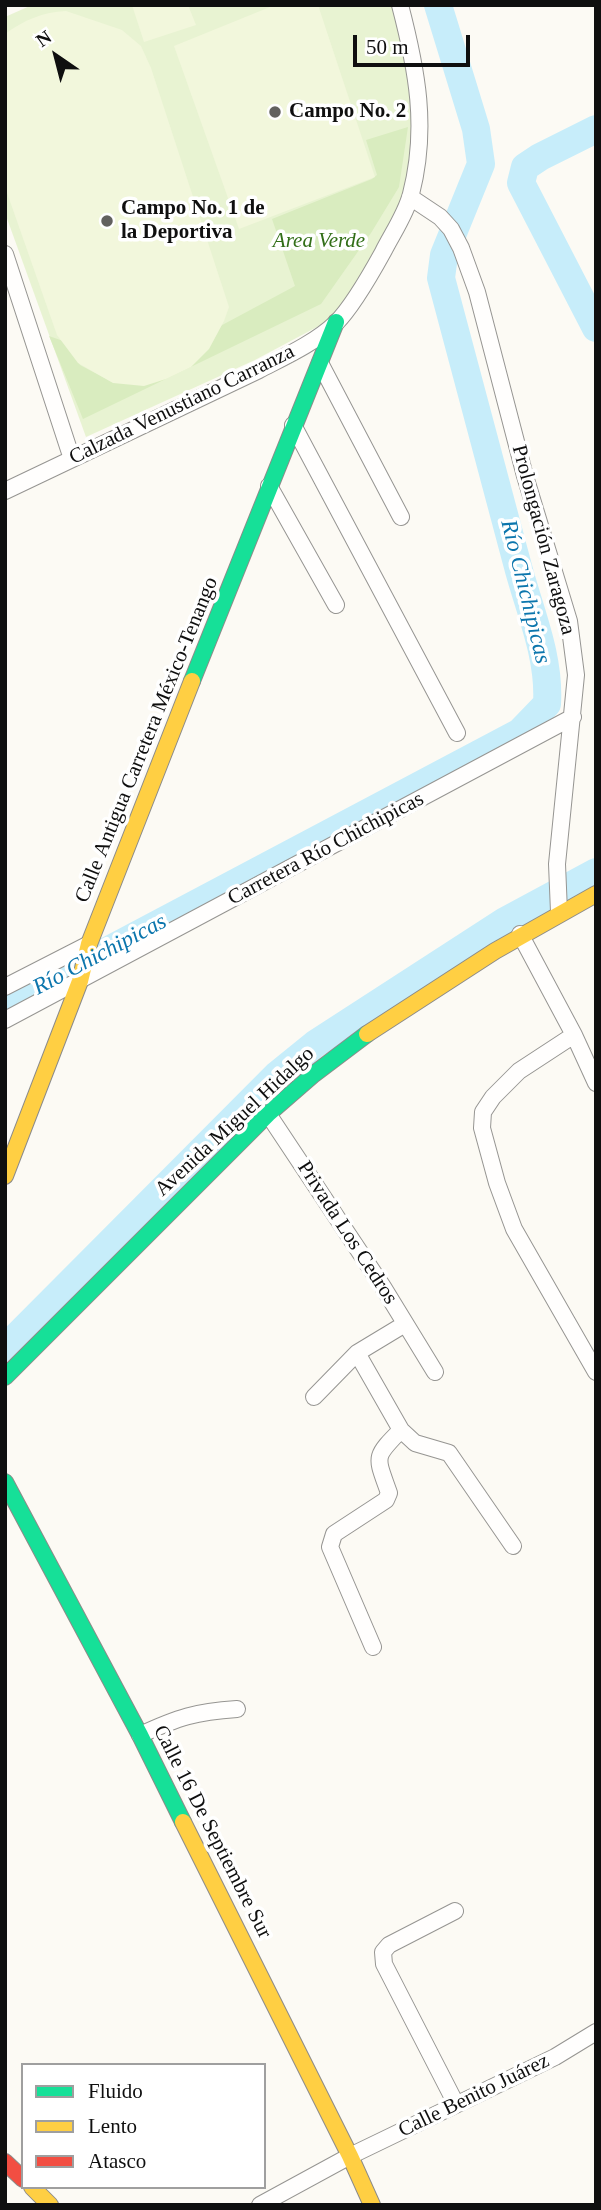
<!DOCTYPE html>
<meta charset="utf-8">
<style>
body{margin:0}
#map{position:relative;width:601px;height:2210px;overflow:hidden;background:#fcfaf4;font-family:"Times New Roman",serif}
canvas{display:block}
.frame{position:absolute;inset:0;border:7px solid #0f0f0f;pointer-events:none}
.legend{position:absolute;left:21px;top:2063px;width:245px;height:126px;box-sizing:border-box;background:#fff;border:2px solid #9f9f9f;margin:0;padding:9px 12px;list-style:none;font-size:21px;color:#0f0f0f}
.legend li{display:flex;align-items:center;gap:14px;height:35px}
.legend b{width:35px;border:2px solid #9f9f9f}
.north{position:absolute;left:21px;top:21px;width:70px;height:70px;-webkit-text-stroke:5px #fff;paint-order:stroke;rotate:325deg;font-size:19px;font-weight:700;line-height:28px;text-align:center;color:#0f0f0f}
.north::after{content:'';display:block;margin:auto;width:24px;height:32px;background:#0f0f0f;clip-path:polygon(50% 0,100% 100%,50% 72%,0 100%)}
.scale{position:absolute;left:353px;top:35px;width:117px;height:32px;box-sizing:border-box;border:4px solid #0f0f0f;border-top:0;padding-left:9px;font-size:21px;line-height:24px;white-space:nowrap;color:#0f0f0f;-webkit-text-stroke:5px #fff;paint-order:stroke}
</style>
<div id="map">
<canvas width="601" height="2210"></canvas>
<div class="frame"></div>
<ul class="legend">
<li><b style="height:9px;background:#16e098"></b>Fluido</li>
<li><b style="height:9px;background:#ffcf43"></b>Lento</li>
<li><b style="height:9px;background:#f24e42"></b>Atasco</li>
</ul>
<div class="north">N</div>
<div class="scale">50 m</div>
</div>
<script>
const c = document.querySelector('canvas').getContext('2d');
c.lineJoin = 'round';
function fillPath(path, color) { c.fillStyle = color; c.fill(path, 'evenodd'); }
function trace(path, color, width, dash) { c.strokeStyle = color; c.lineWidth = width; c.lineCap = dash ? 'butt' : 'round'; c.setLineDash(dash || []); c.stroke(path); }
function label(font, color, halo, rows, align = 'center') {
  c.font = font + ' "Times New Roman",serif'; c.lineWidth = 7; c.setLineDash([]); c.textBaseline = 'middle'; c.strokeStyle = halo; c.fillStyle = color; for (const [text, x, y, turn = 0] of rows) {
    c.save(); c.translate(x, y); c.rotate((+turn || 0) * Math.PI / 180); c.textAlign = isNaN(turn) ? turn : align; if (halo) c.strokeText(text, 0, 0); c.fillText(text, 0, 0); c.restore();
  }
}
const green = new Path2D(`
 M 32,5 L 395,5 L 416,102 L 406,197 L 369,269 L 332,319 L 255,360 L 86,437 L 5,213 L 5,17 Z`);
const forest = new Path2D(`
 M 408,127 L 399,187 L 371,233 L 321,304 L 83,419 L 49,336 L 66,342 L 80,365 L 114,383 L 295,286 L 272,219 L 372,179 L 377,175 L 366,140 Z`);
const pitch = new Path2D(`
 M 132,5 L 188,5 L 196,25 L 144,42 Z
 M 275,5 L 318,5 L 375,177 L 239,229 L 174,46 Z
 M 66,11 L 122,30 L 141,46 L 151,68 L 229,307 L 224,321 L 209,349 L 191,367 L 166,379 L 144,386 L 113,383 L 78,363 L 57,335 L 5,187 L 5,34 C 24,20 43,12 66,11 Z`);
const river = new Path2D(`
 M 596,129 L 540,157 L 525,167 L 521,183 L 596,328
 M 5,1005 L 520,732 L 547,704 C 550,655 529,610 517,563 C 492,468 467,373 441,278 L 444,255 L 481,164 L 476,129 L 438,5
 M 5,1348 L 278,1074 L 315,1044 L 505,921 L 596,872`);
const street = new Path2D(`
 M 410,197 L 440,217 L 451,229 L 461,248 L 477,292 L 525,476 L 569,621 L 576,675 L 557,864 L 559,912
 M 5,254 L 72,459
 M 320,363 L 401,517
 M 293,425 L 457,733
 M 269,486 L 336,605
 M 5,491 L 259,370 C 284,357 315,343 336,323 C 352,307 372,272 383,252 C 392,234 406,214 411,194 C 428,128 417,70 400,5
 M 520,934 L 574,1035 L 596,1083
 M 5,987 L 89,944
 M 5,1020 L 573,717
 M 574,1035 L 519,1071 L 493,1097 L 483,1112 L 482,1128 L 497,1183 L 514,1229 L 596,1372
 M 268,1114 L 383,1287 L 435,1372
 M 357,1353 L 401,1430 L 415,1443 L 449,1453 L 513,1546
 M 314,1397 L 357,1353 L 405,1324
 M 373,1647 L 330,1547 L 334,1534 L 386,1500 L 389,1493 C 376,1456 373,1458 401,1430
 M 140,1735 C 179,1717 195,1712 237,1709
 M 455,1911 L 389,1945 L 383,1952 L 384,1964 L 456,2104
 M 260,2205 L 350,2156 L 555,2057 L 596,2032`);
const fast = new Path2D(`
 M 192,681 L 336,322
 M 5,1377 L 268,1114 L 314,1074 L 367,1034
 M 5,1482 L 140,1735 L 183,1822`);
const slow = new Path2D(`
 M 367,1034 L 495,951 L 596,894
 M 5,1176 L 80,981 L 89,944 L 192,681
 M 183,1822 L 350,2156 L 372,2205
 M 32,2187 L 50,2205`);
const jam = new Path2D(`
 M 5,2162 L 23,2179`);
const markers = [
 [275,112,7,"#62615f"],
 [107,221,7,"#62615f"]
];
const poiNames = [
 ["Campo No. 2",289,112],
 ["Campo No. 1 de",121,209],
 ["la Deportiva",121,233]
];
const parkNames = [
 ["Area Verde",319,241]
];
const streetNames = [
 ["Calzada Venustiano Carranza",182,405,-26],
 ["Prolongación Zaragoza",543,540,75],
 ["Calle Antigua Carretera México-Tenango",147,740,-68],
 ["Carretera Río Chichipicas",326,849,-28],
 ["Avenida Miguel Hidalgo",235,1122,-43],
 ["Privada Los Cedros",347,1233,57],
 ["Calle 16 De Septiembre Sur",212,1832,63],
 ["Calle Benito Juárez",474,2096,-26]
];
const waterNames = [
 ["Río Chichipicas",525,592,76],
 ["Río Chichipicas",100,955,-28]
];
fillPath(green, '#e8f3d2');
fillPath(forest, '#d9ecbf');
fillPath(pitch, '#f2f7dc');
trace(river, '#c7edfa', 28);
trace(street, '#969592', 18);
trace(fast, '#8c8b89', 18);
trace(slow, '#8c8b89', 18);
trace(jam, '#8c8b89', 18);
trace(street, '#fffefd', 16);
trace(fast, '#16e098', 16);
trace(slow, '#ffcf43', 16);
trace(jam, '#f24e42', 16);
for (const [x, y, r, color] of markers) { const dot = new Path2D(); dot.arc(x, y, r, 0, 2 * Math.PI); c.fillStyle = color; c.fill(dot); trace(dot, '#fff', 2.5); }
label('bold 21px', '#0f0f0f', '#fff', poiNames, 'left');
label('italic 21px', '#326e18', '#fff', parkNames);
label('21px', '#0f0f0f', '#fff', streetNames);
label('italic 23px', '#0c76ad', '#fff', waterNames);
</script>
